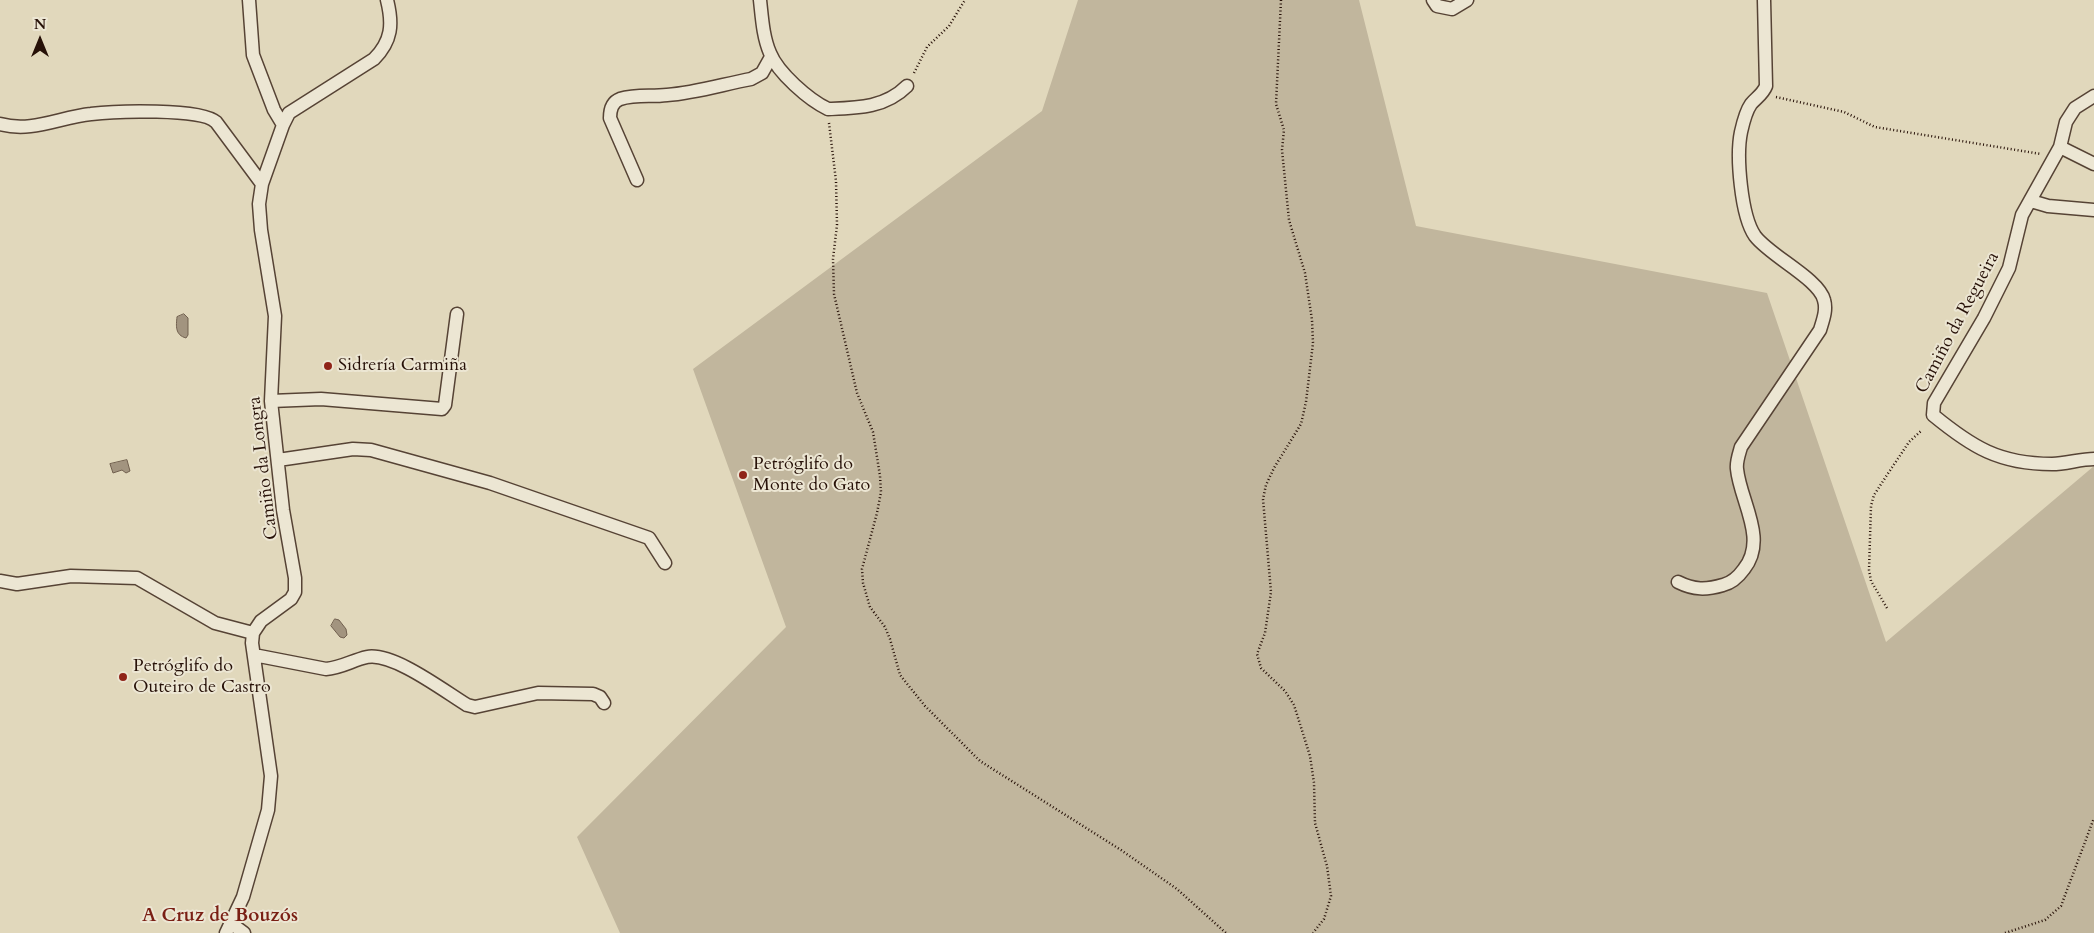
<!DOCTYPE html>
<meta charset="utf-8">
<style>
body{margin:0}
#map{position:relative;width:2094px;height:933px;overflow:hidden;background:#e1d8bc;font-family:Cardo,serif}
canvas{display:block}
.north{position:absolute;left:15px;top:15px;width:50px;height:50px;-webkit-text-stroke:4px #ece6d3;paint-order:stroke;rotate:0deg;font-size:14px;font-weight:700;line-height:20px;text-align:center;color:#271108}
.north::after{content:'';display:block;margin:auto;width:18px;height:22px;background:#271108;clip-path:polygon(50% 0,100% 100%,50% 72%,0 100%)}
</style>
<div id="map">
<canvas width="2094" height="933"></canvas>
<div class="north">N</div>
</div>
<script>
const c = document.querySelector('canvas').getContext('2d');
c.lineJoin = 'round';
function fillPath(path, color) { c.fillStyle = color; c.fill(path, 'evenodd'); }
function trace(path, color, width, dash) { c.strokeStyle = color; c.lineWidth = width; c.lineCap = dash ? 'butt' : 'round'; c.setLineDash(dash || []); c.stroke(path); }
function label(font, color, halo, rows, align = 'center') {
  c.font = font + ' Cardo,serif'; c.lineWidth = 4; c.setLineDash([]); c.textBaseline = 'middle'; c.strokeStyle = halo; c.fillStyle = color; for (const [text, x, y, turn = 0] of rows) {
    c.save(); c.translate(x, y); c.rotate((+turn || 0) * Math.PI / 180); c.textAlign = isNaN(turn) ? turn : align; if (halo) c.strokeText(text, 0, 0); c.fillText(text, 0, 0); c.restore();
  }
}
const green = new Path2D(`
 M 1078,0 L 1359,0 L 1416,226 L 1767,293 L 1886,642 L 2094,466 L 2094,933 L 620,933 L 577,837 L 786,627 L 693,369 L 1042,111 Z`);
const water = new Path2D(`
 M 184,314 L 188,318 L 188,335 L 186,338 C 175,335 176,326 177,317 Z
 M 127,460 L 130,471 L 126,473 L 122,470 L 113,473 L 110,464 Z
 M 335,619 L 339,620 L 346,629 L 347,635 L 344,638 L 340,637 L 331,626 Z`);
const path = new Path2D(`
 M 1281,0 L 1276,104 L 1284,130 L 1282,150 L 1289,220 L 1305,273 L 1312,320 L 1313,343 L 1306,402 L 1301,424 L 1274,468 L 1266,485 L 1263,499 L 1271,592 L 1265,633 L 1257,654 L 1261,668 L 1285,691 L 1294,705 L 1310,756 L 1314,783 L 1315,823 L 1327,866 L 1331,896 L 1324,919 L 1313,933
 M 914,73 L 927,47 L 949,26 L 965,0
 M 1776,97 L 1844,112 L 1875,127 L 2041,154
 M 829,123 L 836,181 L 837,225 L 833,259 L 834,294 L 857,393 L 873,432 L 880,476 L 881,492 L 877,513 L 862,569 L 863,583 L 870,607 L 885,627 L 890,639 L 900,675 L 925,706 L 980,761 L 1121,850 L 1177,889 L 1226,933
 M 1887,608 L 1871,581 L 1869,570 L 1871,506 L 1874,495 L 1887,475 L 1909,442 L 1921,431
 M 2005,933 L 2045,920 L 2061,906 L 2094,818`);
const street = new Path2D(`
 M 249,0 L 253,55 L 274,110 L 283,125
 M 760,0 C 762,18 763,37 770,53 C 778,73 809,100 828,109 C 857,108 885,108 907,86
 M 1433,0 L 1437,6 L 1452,9 L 1467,0
 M 2094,96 L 2075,108 L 2066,122 L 2060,147 L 2022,215 L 2009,268 L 1984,318 L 1934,403 L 1933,415 C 1972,447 1999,464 2052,464 C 2066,464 2080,459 2094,459
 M 0,124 C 32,133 60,117 91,114 C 114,111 201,108 216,122 L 262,184
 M 2060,147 L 2094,164
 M 637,180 L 610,118 C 610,110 612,102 620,99 C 636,94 651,97 667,95 C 695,93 724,84 751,79 L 762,73 L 771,57
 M 2031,201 L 2048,206 L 2094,210
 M 271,401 L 321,399 L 442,409 L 445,405 L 457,314
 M 278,460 L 353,449 L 371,450 L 490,483 L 649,538 L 665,563
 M 0,581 L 17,584 L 71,576 L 137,578 L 215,623 L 253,633
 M 1678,582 C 1694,590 1706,590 1723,585 C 1731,583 1739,576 1744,569 C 1768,539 1740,501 1737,469 C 1736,462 1739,454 1741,447 L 1820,330 C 1823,320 1827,310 1824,300 C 1819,279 1770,256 1755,236 C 1741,216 1736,156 1741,132 C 1743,123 1746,111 1751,104 C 1756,98 1763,94 1766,86 L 1764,0
 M 254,655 L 326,669 C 341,668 353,660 367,657 C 393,652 444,691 467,705 L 475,707 L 538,693 L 593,694 L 600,697 L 604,703
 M 232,924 L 244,933
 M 226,933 L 243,897 L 268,810 L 271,776 L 252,643 L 253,633 L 261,621 L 291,599 L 295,592 L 295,578 L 283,510 L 271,401 L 275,316 L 261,230 L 259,204 L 262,184 L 283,125 L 289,113 L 374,59 C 392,41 393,24 387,0`);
const markers = [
 [328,366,5,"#8f2418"],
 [743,475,5,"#8f2418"],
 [123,677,5,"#8f2418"]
];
const streetNames = [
 ["Camiño da Regueira",1958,323,-62],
 ["Camiño da Longra",264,468,-97]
];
const poiNames = [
 ["Sidrería Carmiña",338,366],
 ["Petróglifo do",753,465],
 ["Monte do Gato",753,486],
 ["Petróglifo do",133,667],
 ["Outeiro de Castro",133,688]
];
const neighbourhoodNames = [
 ["A Cruz de Bouzós",220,917]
];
fillPath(green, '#c1b69d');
fillPath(water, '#a2947f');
trace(water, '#71604f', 1);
trace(street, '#564335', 15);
trace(path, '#271108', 2.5, [1, 2.5]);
trace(street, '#ece6d3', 12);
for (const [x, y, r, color] of markers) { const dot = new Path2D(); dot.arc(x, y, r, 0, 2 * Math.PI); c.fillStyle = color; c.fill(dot); trace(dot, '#ece6d3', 2); }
label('18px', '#271108', '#ece6d3', streetNames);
label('18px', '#271108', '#ece6d3', poiNames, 'left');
label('bold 19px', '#7a1f14', '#ece6d3', neighbourhoodNames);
</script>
